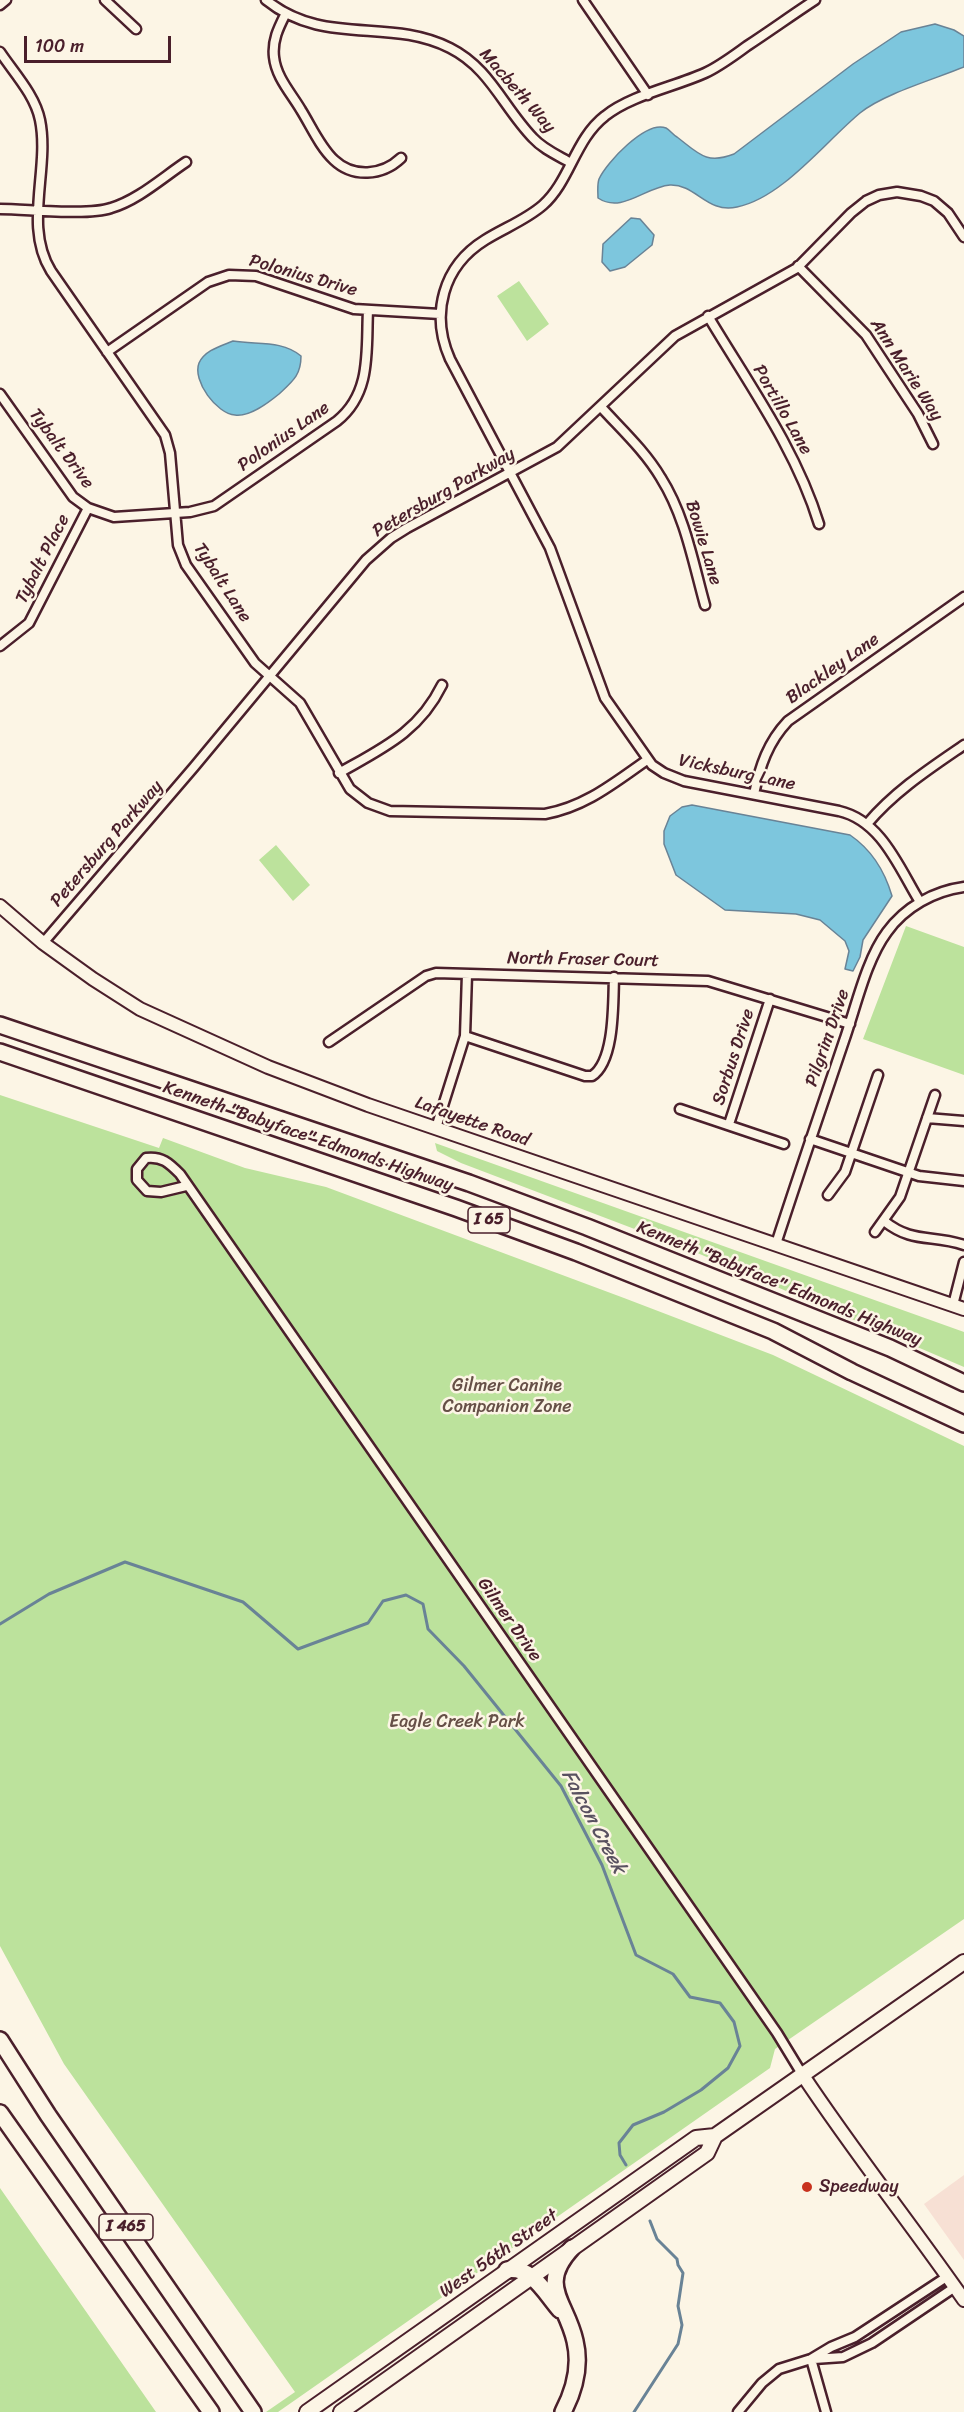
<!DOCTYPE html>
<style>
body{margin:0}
#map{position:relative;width:964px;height:2412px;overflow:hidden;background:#fcf5e5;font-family:Sriracha,sans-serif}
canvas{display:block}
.scale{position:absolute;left:24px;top:36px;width:147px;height:27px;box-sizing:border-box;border:3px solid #4a1f2b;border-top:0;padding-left:8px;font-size:18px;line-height:21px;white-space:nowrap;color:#4a1f2b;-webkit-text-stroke:4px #fcf5e5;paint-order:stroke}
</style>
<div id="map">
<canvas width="964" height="2412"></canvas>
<div class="scale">100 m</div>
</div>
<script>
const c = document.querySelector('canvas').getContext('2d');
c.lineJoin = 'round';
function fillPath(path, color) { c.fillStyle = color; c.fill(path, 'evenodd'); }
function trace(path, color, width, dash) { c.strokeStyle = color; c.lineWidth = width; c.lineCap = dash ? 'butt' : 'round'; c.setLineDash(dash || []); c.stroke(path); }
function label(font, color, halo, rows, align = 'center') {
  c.font = font + ' Sriracha,sans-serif'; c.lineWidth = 5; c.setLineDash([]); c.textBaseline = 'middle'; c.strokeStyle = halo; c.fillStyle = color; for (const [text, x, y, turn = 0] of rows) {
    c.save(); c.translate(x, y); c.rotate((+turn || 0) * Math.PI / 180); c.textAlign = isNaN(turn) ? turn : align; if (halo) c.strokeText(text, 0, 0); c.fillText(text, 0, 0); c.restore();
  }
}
const built = new Path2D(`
 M 964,2175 L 964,2260 L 924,2204 Z`);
const green = new Path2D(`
 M 519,281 L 549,324 L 527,341 L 497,296 Z
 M 276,845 L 310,885 L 293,901 L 259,860 Z
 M 906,926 L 964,947 L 964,1075 L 863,1039 Z
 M 0,1095 L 159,1148 L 163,1138 L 245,1168 L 326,1187 L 624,1298 L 773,1355 L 964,1446 L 964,1919 L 775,2049 L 770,2068 L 278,2412 L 266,2412 L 295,2392 L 64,2064 L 0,1946 Z
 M 435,1143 L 964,1332 L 964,1367 L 695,1252 L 461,1163 L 437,1151 Z
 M 0,2188 L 156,2412 L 0,2412 Z`);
const water = new Path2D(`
 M 935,24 L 954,30 L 964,36 L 964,67 C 935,79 883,94 860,113 C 825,142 782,198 737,207 C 707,214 696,184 670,185 C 645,187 622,214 598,198 C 598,192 597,185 599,179 C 606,163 646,120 666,128 C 670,130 673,135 677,137 C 698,153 706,165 734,154 L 853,64 L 901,32 Z
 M 631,218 L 640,219 L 654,235 L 652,245 L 625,267 L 610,271 L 602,262 L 603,244 Z
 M 233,341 C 257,345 282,340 301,356 C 301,375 293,381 279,394 C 268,403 250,417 235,415 C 217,414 192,381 199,363 C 205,350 221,346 233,341 Z
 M 692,805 L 850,835 C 872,850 885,872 892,896 L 863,940 L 860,957 L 853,971 L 845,969 L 849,951 L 845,941 L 820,920 L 796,914 L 725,910 L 676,875 L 664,844 L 664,831 L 670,816 L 682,807 Z`);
const stream = new Path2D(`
 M 0,1624 L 49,1594 L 125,1562 L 243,1602 L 298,1649 L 368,1623 L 383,1601 L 406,1595 L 423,1604 L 428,1629 L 464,1666 L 561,1786 L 602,1865 L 636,1955 L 673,1974 L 690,1997 L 720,2003 L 734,2022 L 740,2046 L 728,2068 L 701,2090 L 664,2112 L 633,2125 L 619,2143 L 620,2155 L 626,2165
 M 634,2412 L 678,2344 L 682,2325 L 678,2306 L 683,2273 L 678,2265 L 677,2259 L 657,2239 L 650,2221`);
const street = new Path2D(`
 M 105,0 L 136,29
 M 266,0 C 324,47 389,17 450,48 C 490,68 503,107 533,138 C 543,149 557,155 571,163
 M 583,0 L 648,95
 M 815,0 C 792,15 770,31 747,46 C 733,56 720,66 705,73 C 674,87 631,95 605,116 C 575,139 570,181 543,205 C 526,220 504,228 485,240 C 443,266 430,314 450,359 L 550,548 L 605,698 L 652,765 L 664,773 L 684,781 L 839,811 C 882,821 899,868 920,902
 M 0,5 L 6,0
 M 286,13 C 279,27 272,40 274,57 C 276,77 291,93 301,110 C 311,126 320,147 334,160 C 353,178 382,176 401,158
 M 0,52 C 14,73 35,95 40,120 C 50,169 23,226 51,271 L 165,435 L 170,453 L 178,545 L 186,565 L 255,663 L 300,703 L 350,789 L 368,803 L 390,811 L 545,814 C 585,807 614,783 647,760
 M 0,209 C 27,209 88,216 111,208 C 138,200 162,178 186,162
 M 798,266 L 866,335 L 918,414 L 933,444
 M 708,316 C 748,383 796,449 819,524
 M 107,352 L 208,282 L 229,275 L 256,276 L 354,309 L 440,314
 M 0,394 L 73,497 L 88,508 L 114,517 L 190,512 L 214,506 L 337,421 C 372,393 366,350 368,310
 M 601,407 C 622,430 645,451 661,478 C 685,516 693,562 705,605
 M 0,646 L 29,623 L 88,508
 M 339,773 C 383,748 419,732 442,685
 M 754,794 C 760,766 768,742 788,721 L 964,597
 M 867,824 C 895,791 929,769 964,745
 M 43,943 L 194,767 L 366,560 L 391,538 L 407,528 L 557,447 L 675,336 L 797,268 L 851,213 L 866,201 L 879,195 L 897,192 L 921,196 L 934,201 L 948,213 L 964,237
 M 465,1036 L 585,1076 L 592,1076 C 615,1061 613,1003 614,977
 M 329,1042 L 426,976 L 436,973 L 708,981 L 850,1024
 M 680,1109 L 784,1144
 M 927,1118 L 964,1121
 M 729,1124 L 770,999
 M 436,1128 L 465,1036 L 467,974
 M 810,1139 L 919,1176 L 964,1181
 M 186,1186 L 161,1192 L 147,1191 L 137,1180 L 137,1169 L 146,1158 C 162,1156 169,1163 180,1174 L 777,2033 L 802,2074
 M 828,1195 L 845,1172 L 878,1075
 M 884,1221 C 913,1244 931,1234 964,1245
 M 875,1232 L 900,1197 L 935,1095
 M 776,1244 C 798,1176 821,1109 844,1041 C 856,1007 866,960 887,932 C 905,907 934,891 964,887
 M 953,1305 L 964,1262
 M 811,2359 L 826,2412
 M 814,2359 L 843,2357 L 872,2343 L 955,2287
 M 738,2412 L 762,2383 L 779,2369 L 811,2359 L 831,2347 L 855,2337 L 948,2276`);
const secondary = new Path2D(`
 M 0,906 L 43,943 L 93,979 L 140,1009 L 268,1067 L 368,1105 L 964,1309
 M 802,2074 C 853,2151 911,2224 964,2300`);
const primary = new Path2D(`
 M 307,2412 L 696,2138 L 715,2136
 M 341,2412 L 707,2153 L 715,2136 L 964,1962`);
const highway = new Path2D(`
 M 0,1025 L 469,1183 L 587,1227 L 890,1348 L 964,1383
 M 0,1052 L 456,1208 L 576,1252 L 773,1331 L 852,1372 L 964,1424
 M 0,2040 L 48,2115 L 253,2412
 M 0,2113 L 211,2412
 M 507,2270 C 532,2266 545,2293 560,2310
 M 563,2412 C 575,2389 581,2366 575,2341 C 566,2301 537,2286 572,2248`);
const markers = [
 [807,2187,6,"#c8321e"]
];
const shields = [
 [489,1220,42],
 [126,2227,54]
];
const shieldNames = [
 ["I 65",489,1220],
 ["I 465",126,2227]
];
const streetNames = [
 ["Macbeth Way",517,91,49],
 ["Polonius Drive",303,276,16],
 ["Ann Marie Way",906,370,57],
 ["Portillo Lane",782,410,60],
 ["Polonius Lane",284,437,-35],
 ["Tybalt Drive",61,449,53],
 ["Petersburg Parkway",444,493,-30],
 ["Bowie Lane",703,543,73],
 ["Tybalt Place",43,559,-63],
 ["Tybalt Lane",222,583,57],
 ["Blackley Lane",833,669,-35],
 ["Vicksburg Lane",737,773,12],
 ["Petersburg Parkway",107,844,-49],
 ["North Fraser Court",583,960,1],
 ["Pilgrim Drive",828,1038,-71],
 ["Sorbus Drive",734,1057,-72],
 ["Lafayette Road",472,1122,19],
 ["Kenneth \"Babyface\" Edmonds Highway",308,1137,19],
 ["Kenneth \"Babyface\" Edmonds Highway",779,1284,22],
 ["Gilmer Drive",509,1620,55],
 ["West 56th Street",499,2254,-35]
];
const parkNames = [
 ["Gilmer Canine",507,1386],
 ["Companion Zone",507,1407],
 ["Eagle Creek Park",457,1722]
];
const poiNames = [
 ["Speedway",819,2187]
];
const waterNames = [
 ["Falcon Creek",593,1822,62]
];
fillPath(built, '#f7e0d4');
fillPath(green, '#bce29c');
fillPath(water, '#7dc6dd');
trace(water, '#698396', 1.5);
trace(stream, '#698396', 3);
trace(street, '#4a1f2b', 13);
trace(secondary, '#4a1f2b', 16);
trace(primary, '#4a1f2b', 18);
trace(highway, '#4a1f2b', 20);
trace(street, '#fcf5e5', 8);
trace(secondary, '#fcf5e5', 12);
trace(primary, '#fcf5e5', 14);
trace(highway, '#fcf5e5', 15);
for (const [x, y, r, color] of markers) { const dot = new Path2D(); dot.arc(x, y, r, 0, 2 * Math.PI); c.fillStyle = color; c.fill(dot); trace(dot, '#fcf5e5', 2); }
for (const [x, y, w] of shields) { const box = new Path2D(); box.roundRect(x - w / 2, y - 13, w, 26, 4.5); c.fillStyle = '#fcf5e5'; c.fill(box); trace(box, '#4a1f2b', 1.5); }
label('bold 16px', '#4a1f2b', null, shieldNames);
label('18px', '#4a1f2b', '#fcf5e5', streetNames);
label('18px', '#665047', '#fcf5e5', parkNames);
label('18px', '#4a1f2b', '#fcf5e5', poiNames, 'left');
label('italic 20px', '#595160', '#fcf5e5', waterNames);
</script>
